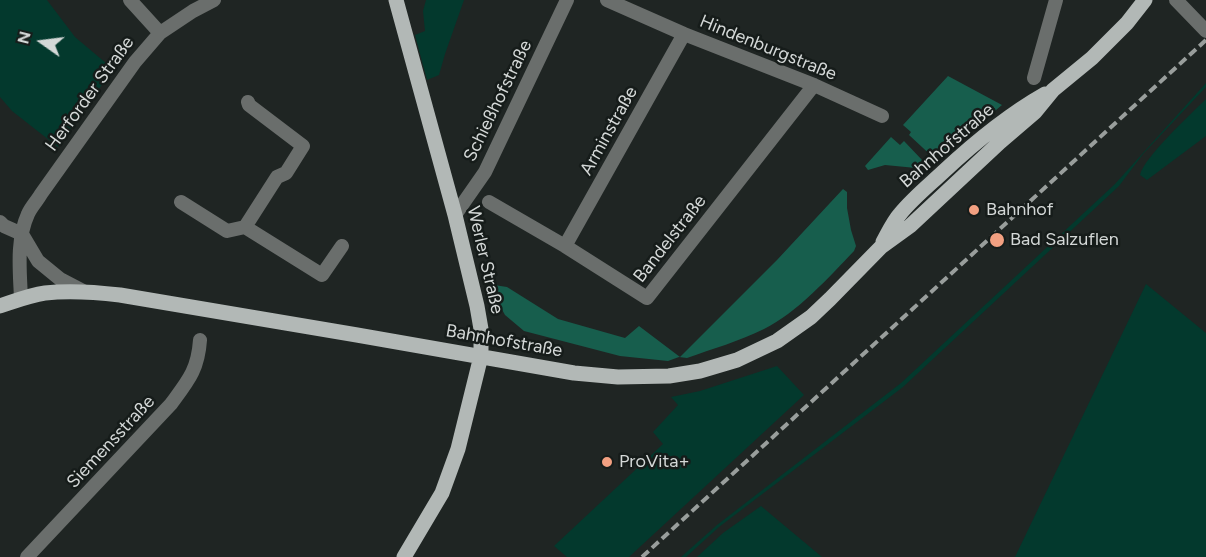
<!DOCTYPE html>
<meta charset="utf-8">
<style>
body{margin:0}
#map{position:relative;width:1206px;height:557px;overflow:hidden;background:#1f2523;font-family:Figtree,sans-serif}
canvas{display:block}
.north{position:absolute;left:12px;top:12px;width:60px;height:60px;-webkit-text-stroke:4px #161c1a;paint-order:stroke;rotate:284deg;font-size:16px;font-weight:700;line-height:24px;text-align:center;color:#d4d8d7}
.north::after{content:'';display:block;margin:auto;width:21px;height:27px;background:#d4d8d7;clip-path:polygon(50% 0,100% 100%,50% 72%,0 100%)}
</style>
<div id="map">
<canvas width="1206" height="557"></canvas>
<div class="north">N</div>
</div>
<script>
const c = document.querySelector('canvas').getContext('2d');
c.lineJoin = 'round';
function fillPath(path, color) { c.fillStyle = color; c.fill(path, 'evenodd'); }
function trace(path, color, width, dash) { c.strokeStyle = color; c.lineWidth = width; c.lineCap = dash ? 'butt' : 'round'; c.setLineDash(dash || []); c.stroke(path); }
function label(font, color, halo, rows, align = 'center') {
  c.font = font + ' Figtree,sans-serif'; c.lineWidth = 5; c.setLineDash([]); c.textBaseline = 'middle'; c.strokeStyle = halo; c.fillStyle = color; for (const [text, x, y, turn = 0] of rows) {
    c.save(); c.translate(x, y); c.rotate((+turn || 0) * Math.PI / 180); c.textAlign = isNaN(turn) ? turn : align; if (halo) c.strokeText(text, 0, 0); c.fillText(text, 0, 0); c.restore();
  }
}
const green = new Path2D(`
 M 0,0 L 47,0 L 75,37 L 113,69 L 91,100 L 84,98 L 78,105 L 82,112 L 58,147 L 12,111 L 0,97 Z
 M 426,0 L 464,0 L 445,54 L 439,75 L 427,80 L 415,35 L 425,31 L 423,11 Z
 M 1206,83 L 1206,87 L 1143,154 L 1119,186 L 903,387 L 719,527 L 686,557 L 681,557 L 717,525 L 901,383 L 1115,184 Z
 M 1206,99 L 1206,136 L 1147,180 L 1140,175 C 1144,157 1191,114 1206,99 Z
 M 1146,284 L 1206,333 L 1206,557 L 1015,557 Z
 M 777,366 L 804,395 L 629,557 L 567,557 L 554,546 L 663,444 L 653,432 L 678,405 L 671,397 L 700,391 Z
 M 761,506 L 822,557 L 697,557 L 723,533 Z`);
const forest = new Path2D(`
 M 948,76 L 1002,105 L 936,160 L 909,135 L 911,132 L 903,125 Z
 M 891,137 L 900,145 L 904,141 L 923,161 L 916,168 L 885,165 L 868,170 L 865,166 Z
 M 843,189 L 847,192 L 847,208 L 851,230 L 856,246 L 854,251 C 829,277 797,313 764,329 C 740,341 712,349 687,358 L 679,357 L 668,361 L 620,356 L 524,331 L 505,315 L 489,286 L 494,285 L 507,287 L 558,319 L 625,338 L 639,326 L 680,357 L 777,260 Z`);
const minor = new Path2D(`
 M 130,0 L 160,33
 M 607,0 L 684,34 L 814,85 L 882,116
 M 1176,0 L 1206,31
 M 1034,78 L 1056,0
 M 181,202 L 227,231 L 245,227
 M 489,202 L 565,246 L 647,298 L 814,85
 M 455,215 L 485,172 L 567,0
 M 0,222 L 4,226 L 22,234
 M 245,227 L 277,177 L 286,173 L 303,146 L 249,105 L 248,102
 M 245,227 L 322,275 L 342,246
 M 22,234 L 38,261 L 60,279 L 83,291
 M 565,246 L 684,34
 M 21,299 C 20,272 16,240 28,214 C 31,207 37,201 41,194 L 135,62 L 160,33 L 193,11 L 214,0
 M 27,557 L 171,404 C 188,381 198,370 200,340`);
const major = new Path2D(`
 M 396,0 L 455,215 L 477,306 L 481,329 L 481,356 L 458,449 L 442,493 L 404,557
 M 883,242 C 888,233 893,222 900,214 C 912,199 928,186 943,172 C 974,143 1008,115 1045,94
 M 0,306 C 15,301 30,295 45,293 C 70,290 95,292 120,295 L 357,335 L 574,373 L 618,377 L 669,376 L 700,371 L 737,360 L 777,341 L 811,317 L 830,299 L 881,247 L 910,226 L 1000,142 L 1035,112 L 1053,90 L 1092,58 L 1127,23 L 1145,0`);
const rail = new Path2D(`
 M 642,557 L 1206,40`);
const markers = [
 [974,210,6,"#f2a081"],
 [997,240,8,"#f2a081"],
 [607,462,6,"#f2a081"]
];
const streetNames = [
 ["Hindenburgstraße",768,48,22],
 ["Herforder Straße",90,94,-54],
 ["Schießhofstraße",498,101,-64],
 ["Arminstraße",609,131,-61],
 ["Bahnhofstraße",947,146,-41],
 ["Bandelstraße",670,239,-52],
 ["Werler Straße",485,260,77],
 ["Bahnhofstraße",504,341,10],
 ["Siemensstraße",111,442,-47]
];
const poiNames = [
 ["Bahnhof",986,210],
 ["Bad Salzuflen",1010,240],
 ["ProVita+",619,462]
];
fillPath(green, '#03392d');
fillPath(forest, '#175e4d');
trace(minor, '#6a6e6c', 14);
trace(major, '#b2b8b6', 15);
trace(rail, '#999e9c', 4, [9, 4.5]);
for (const [x, y, r, color] of markers) { const dot = new Path2D(); dot.arc(x, y, r, 0, 2 * Math.PI); c.fillStyle = color; c.fill(dot); trace(dot, '#161c1a', 2); }
label('18px', '#d4d8d7', '#161c1a', streetNames);
label('18px', '#d4d8d7', '#161c1a', poiNames, 'left');
</script>
